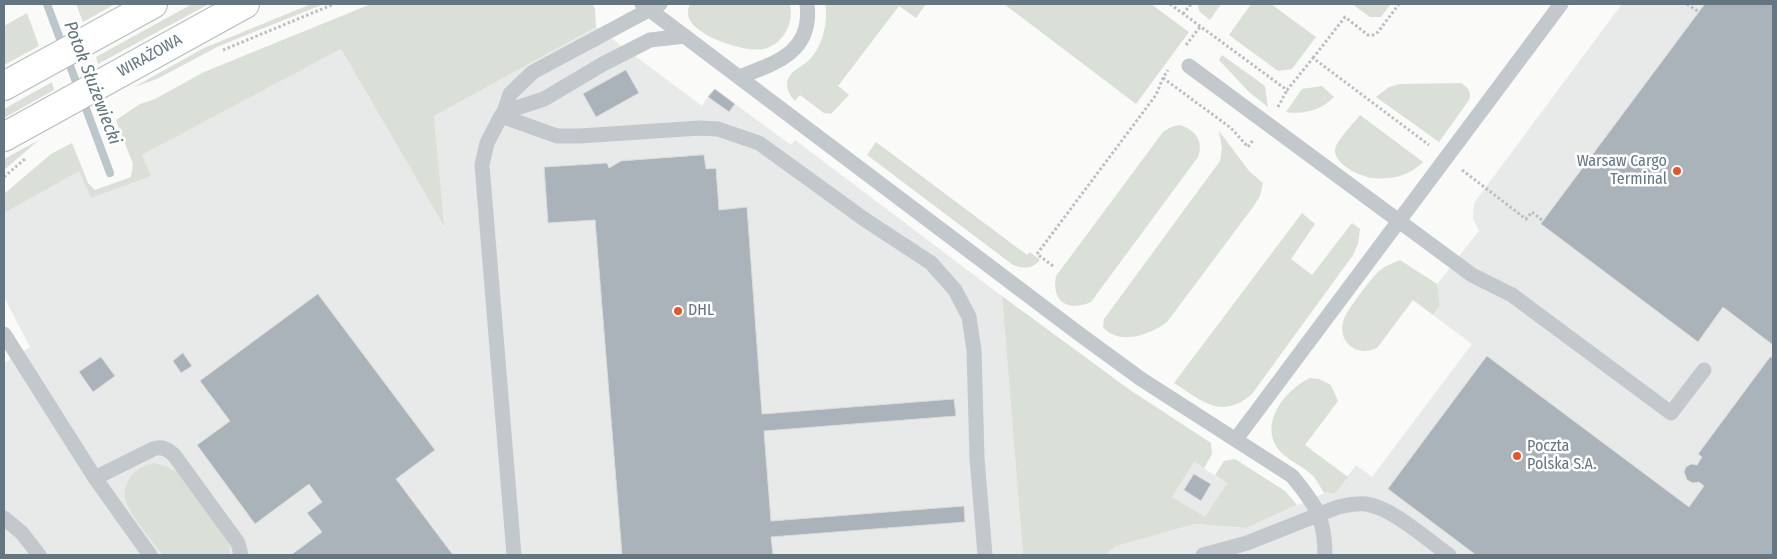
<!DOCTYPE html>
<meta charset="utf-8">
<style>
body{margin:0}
#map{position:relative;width:1777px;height:559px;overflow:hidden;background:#fafaf8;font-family:"Fira Sans Condensed",sans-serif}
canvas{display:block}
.frame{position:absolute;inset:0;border:5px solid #657683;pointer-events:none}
</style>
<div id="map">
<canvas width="1777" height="559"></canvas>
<div class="frame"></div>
</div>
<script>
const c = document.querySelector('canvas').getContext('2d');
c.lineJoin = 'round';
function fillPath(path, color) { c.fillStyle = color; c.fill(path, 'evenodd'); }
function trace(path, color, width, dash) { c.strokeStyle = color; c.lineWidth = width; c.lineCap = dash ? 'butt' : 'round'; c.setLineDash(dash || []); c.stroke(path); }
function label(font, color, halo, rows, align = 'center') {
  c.font = font + ' "Fira Sans Condensed",sans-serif'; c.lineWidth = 5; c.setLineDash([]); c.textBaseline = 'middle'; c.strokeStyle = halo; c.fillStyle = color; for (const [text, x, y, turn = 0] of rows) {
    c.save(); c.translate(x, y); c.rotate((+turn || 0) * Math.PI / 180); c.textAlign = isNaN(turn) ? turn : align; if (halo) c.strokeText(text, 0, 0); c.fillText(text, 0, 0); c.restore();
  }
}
const built = new Path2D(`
 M 1622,4 L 1773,4 L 1773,555 L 1105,555 L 1116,546 L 1195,524 L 1246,528 L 1311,499 L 1327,492 L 1334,494 L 1356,465 L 1372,477 L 1472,344 L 1433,315 L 1440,305 L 1437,284 L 1479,231 L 1473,219 L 1474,203 Z
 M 596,27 L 702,106 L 708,97 L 728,112 L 735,104 L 791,145 L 795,140 L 1002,296 L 1023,555 L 4,555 L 4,363 L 30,347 L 4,297 L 4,213 L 79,170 L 91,198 L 150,176 L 142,155 L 341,49 L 443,224 L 434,116 Z
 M 1194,462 L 1227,483 L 1205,518 L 1172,497 Z`);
const green = new Path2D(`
 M 76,4 L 115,4 L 83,22 Z
 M 192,4 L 209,4 L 98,64 L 96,57 Z
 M 311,4 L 324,4 L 219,46 L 157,79 L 134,87 L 204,48 Z
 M 371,4 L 592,4 L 595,8 L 596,27 L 434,116 L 444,226 L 341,49 L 142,155 L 151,176 L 91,198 L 79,171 L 4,213 L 4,194 L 51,154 L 72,143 L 88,183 L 95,190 L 131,177 L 133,164 L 116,120 L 140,104 L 155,99 L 204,72 Z
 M 690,4 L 790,4 C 794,22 784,44 764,49 C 746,53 696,37 689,18 C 687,13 688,9 690,4 Z
 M 825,4 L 926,4 L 916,18 L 899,6 L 838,86 L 849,95 L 831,114 L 824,113 L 800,95 L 795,101 C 789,95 784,85 789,77 C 793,70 802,66 807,62 C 822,49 829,22 825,4 Z
 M 1004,4 L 1151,4 L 1189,32 L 1136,104 Z
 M 1198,4 L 1221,4 L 1210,20 L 1199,11 Z
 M 1251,4 L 1271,4 L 1316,37 L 1292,69 L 1278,71 L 1229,35 Z
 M 1352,4 L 1391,4 L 1381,17 L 1370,17 Z
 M 27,13 L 39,46 L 4,65 L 4,26 Z
 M 1222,55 L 1265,86 L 1268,107 L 1249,92 L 1219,60 Z
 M 52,82 L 54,90 L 4,118 L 4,109 Z
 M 1461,83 C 1468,88 1472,91 1469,100 L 1439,142 L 1376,97 L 1389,87 L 1400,84 Z
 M 1322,86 L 1334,97 C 1321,110 1304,115 1286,112 L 1302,89 Z
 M 1360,115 L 1423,162 C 1417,168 1409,173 1400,176 C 1392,178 1381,179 1373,178 C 1360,177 1329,162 1336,146 C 1340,137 1353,124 1360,115 Z
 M 1179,125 C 1195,129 1204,141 1198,157 L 1091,302 C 1068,312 1051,302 1056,276 L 1163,132 L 1171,127 Z
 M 1219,131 L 1249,171 L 1263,183 L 1260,196 L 1253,207 L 1167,322 C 1150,335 1119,346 1103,327 L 1104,319 L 1220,161 L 1222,148 Z
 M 39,140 L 4,170 L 4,159 Z
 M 876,142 L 1027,255 L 1030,252 L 1040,260 C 1032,269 1024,269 1013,265 L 867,155 Z
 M 1302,213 L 1315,224 L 1291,259 L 1312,275 L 1352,223 L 1360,229 L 1358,244 L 1353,255 L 1252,394 C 1221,421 1201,400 1174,383 Z
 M 1400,260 L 1437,284 L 1440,305 L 1433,315 L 1413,300 L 1377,348 C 1356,358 1336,341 1344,319 C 1347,310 1372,277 1379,271 C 1385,266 1393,263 1400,260 Z
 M 1002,296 L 1130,390 L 1211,443 L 1212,454 L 1204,468 L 1194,462 L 1172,497 L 1205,517 L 1227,483 L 1215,475 L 1224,461 L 1235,459 L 1285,491 L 1297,505 L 1246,528 L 1195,524 L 1116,546 L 1105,555 L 1023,555 Z
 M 1310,378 L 1319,379 L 1331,385 L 1338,401 L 1305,445 L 1348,477 L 1334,494 L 1327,492 L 1324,493 C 1320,487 1317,479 1311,474 C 1300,464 1282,458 1275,444 C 1262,418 1288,388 1310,378 Z
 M 154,463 L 165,466 L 177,472 L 221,531 L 229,542 L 230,555 L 163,555 C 153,542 127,512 125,497 C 124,490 127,481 131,476 C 137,468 145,465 154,463 Z`);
const stream = new Path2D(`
 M 47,4 L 110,173`);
const building = new Path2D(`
 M 1705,4 L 1773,4 L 1773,345 L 1723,307 L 1698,342 L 1541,224 Z
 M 626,70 L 639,93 L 596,117 L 583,94 Z
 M 715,89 L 735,104 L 729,112 L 708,97 Z
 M 704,155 L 706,169 L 716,168 L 719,210 L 747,207 L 762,414 L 954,399 L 956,416 L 764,431 L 771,521 L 964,506 L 965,522 L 771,537 L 773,555 L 622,555 L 595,220 L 548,223 L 544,167 L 607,163 L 609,168 L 621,161 Z
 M 318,294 L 435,450 L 396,479 L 453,555 L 291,555 L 322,532 L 307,513 L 322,502 L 309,484 L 255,524 L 197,445 L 230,421 L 200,381 Z
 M 183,353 L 192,366 L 181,373 L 173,361 Z
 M 1487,356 L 1689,507 L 1704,486 L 1699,482 L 1693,483 L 1687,480 L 1684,472 L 1686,467 L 1691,464 L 1697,465 L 1702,457 L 1698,454 L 1770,357 L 1773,357 L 1773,555 L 1476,555 L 1388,489 Z
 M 101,357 L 115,376 L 93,392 L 79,372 Z
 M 1194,474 L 1211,484 L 1201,501 L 1184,490 Z`);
const path = new Path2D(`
 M 1170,4 L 1287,90 L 1313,58 L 1429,145
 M 1687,4 L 1699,12
 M 1183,14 L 1191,4
 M 1186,45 L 1200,27
 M 223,50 L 334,4
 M 1313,58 L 1345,17 L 1368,35 L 1373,35 L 1378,32 L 1399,4
 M 1163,78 L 1231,128 L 1248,147 L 1253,140
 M 1278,107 L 1287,90
 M 1462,170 L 1526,219 L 1532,212 L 1543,221
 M 4,177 L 26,158
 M 1053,266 L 1037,254 L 1156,95 L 1163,78 L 1168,70`);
const lane = new Path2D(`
 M 642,4 L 1078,333 L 1141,379 L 1292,476 C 1315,504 1325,517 1325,555
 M 1189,66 L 1472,275 L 1512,295 L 1671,413 L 1704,370
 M 739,77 C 776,63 813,52 807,4
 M 504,112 L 544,99 L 603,64 L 650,40 L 685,36
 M 501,116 L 504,112 L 510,94 L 533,72 L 660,4
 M 4,334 L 95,478 L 150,555
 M 1236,439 L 1561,4
 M 95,478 L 153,449 C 162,446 167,449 174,455 L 238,543 L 241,555
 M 4,518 L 22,533 L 39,555
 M 514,555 L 482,165 L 487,143 L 501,116 L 557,136 L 580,136 L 700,128 L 718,129 L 759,143 L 864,219 L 931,263 L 955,290 L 969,317 L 974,350 L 977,458 L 985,555
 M 1203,555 L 1247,543 L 1338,507 C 1347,505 1357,503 1366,504 C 1393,508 1426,539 1449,555`);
const secondary = new Path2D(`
 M 4,86 L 153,4
 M 4,137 L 245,4`);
const markers = [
 [1677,171,5,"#e4572e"],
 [678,311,5,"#e4572e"],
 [1517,456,5,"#e4572e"]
];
const streetNames = [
 ["WIRAŻOWA",150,56,-29]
];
const poiNames = [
 ["Warsaw Cargo",1667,162,"right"],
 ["Terminal",1667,180,"right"],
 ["DHL",688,311],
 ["Poczta",1527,447],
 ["Polska S.A.",1527,465]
];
const waterNames = [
 ["Potok Służewiecki",92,83,69]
];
fillPath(built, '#e8e9e9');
fillPath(green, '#dadfd7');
trace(stream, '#bbc7cb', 8);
fillPath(building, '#aab3b9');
trace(building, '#dcdcda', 1);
trace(secondary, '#b3babf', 30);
trace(path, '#bbbfc2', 3, [2.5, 2.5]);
trace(lane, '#c3c8cc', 15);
trace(secondary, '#fff', 28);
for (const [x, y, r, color] of markers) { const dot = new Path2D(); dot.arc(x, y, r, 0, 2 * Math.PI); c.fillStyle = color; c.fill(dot); trace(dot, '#fff', 2); }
label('16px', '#657683', '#fff', streetNames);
label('16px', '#657683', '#fff', poiNames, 'left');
label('italic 18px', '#60757c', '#fff', waterNames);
</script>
